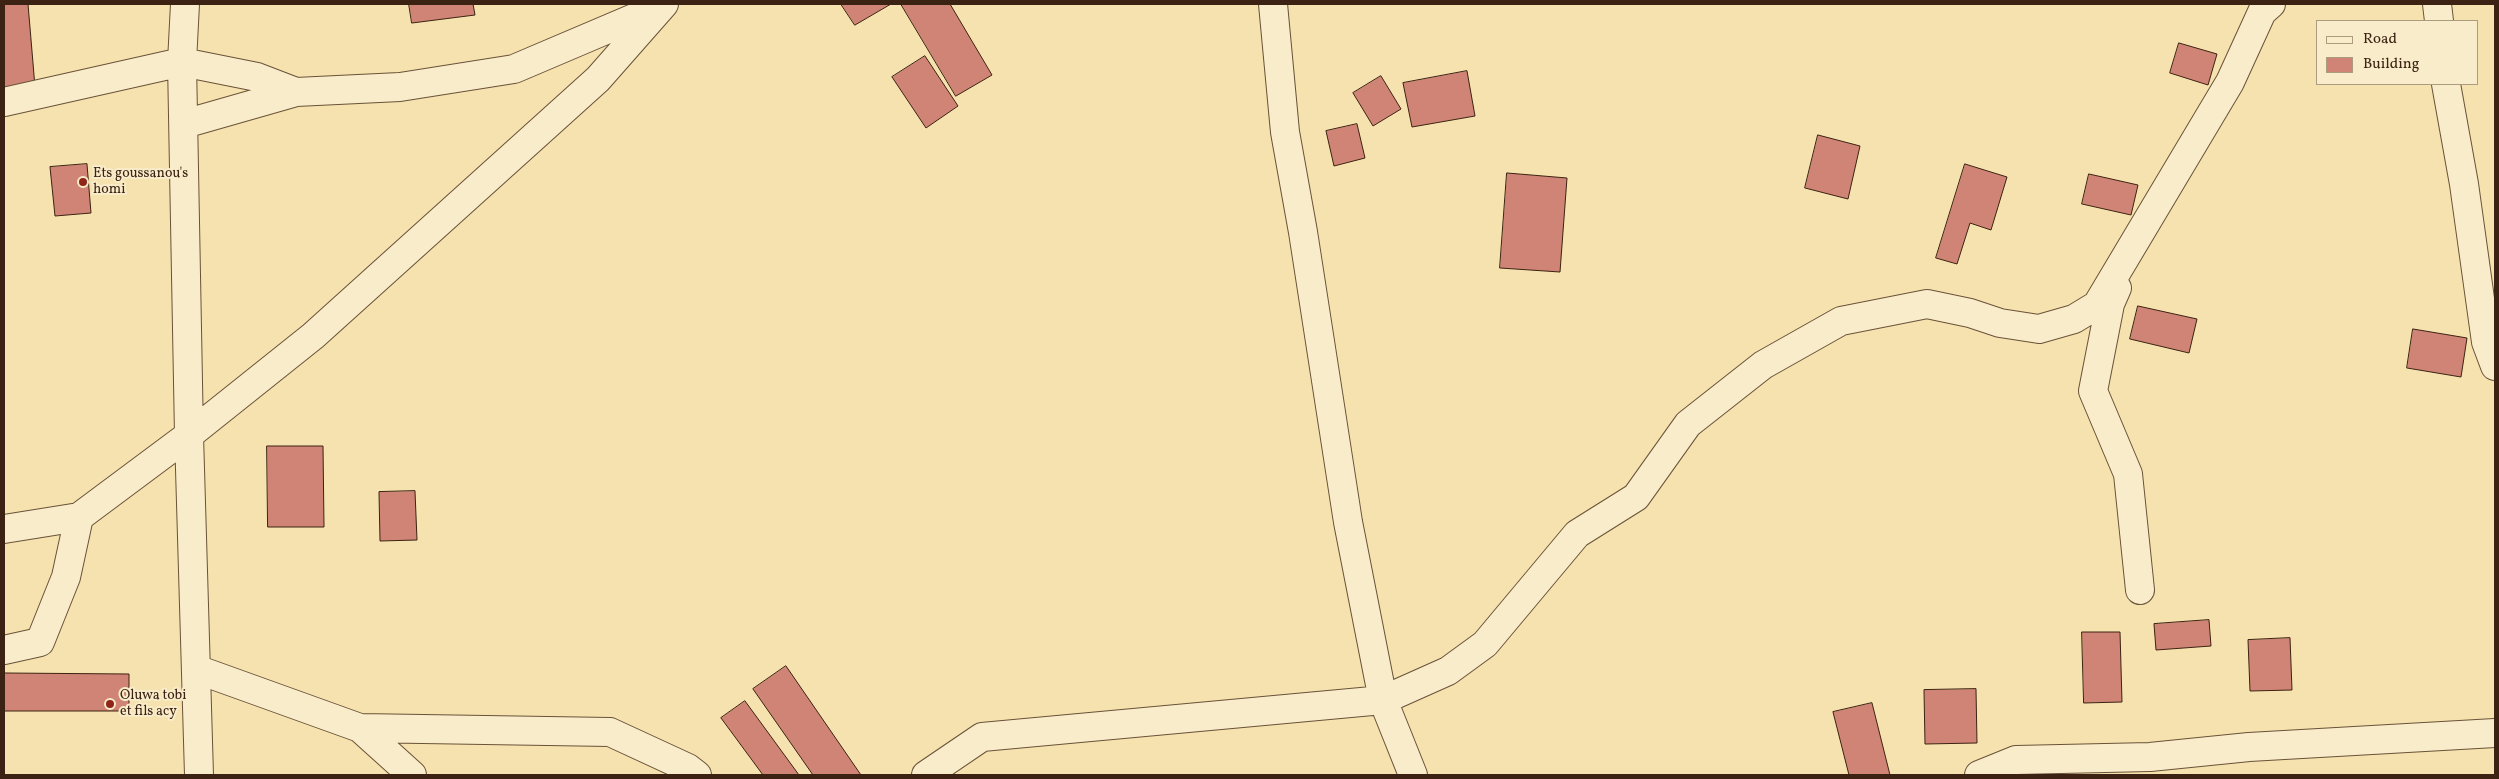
<!DOCTYPE html>
<style>
body{margin:0}
#map{position:relative;width:2499px;height:779px;overflow:hidden;background:#f5e2ae;font-family:Vollkorn,serif}
canvas{display:block}
.frame{position:absolute;inset:0;border:5px solid #3c2212;pointer-events:none}
.legend{position:absolute;left:2316px;top:20px;width:162px;height:65px;box-sizing:border-box;background:#f8ecca;border:1px solid #ad9b80;margin:0;padding:6px 9px;list-style:none;font-size:15px;color:#3c2212}
.legend li{display:flex;align-items:center;gap:10px;height:25px}
.legend b{width:25px;border:1px solid #ad9b80}
</style>
<div id="map">
<canvas width="2499" height="779"></canvas>
<div class="frame"></div>
<ul class="legend">
<li><b style="height:6px;background:#f8ecca"></b>Road</li>
<li><b style="height:14px;background:#cf8475"></b>Building</li>
</ul>
</div>
<script>
const c = document.querySelector('canvas').getContext('2d');
c.lineJoin = 'round';
function fillPath(path, color) { c.fillStyle = color; c.fill(path, 'evenodd'); }
function trace(path, color, width, dash) { c.strokeStyle = color; c.lineWidth = width; c.lineCap = dash ? 'butt' : 'round'; c.setLineDash(dash || []); c.stroke(path); }
function label(font, color, halo, rows, align = 'center') {
  c.font = font + ' Vollkorn,serif'; c.lineWidth = 4; c.setLineDash([]); c.textBaseline = 'middle'; c.strokeStyle = halo; c.fillStyle = color; for (const [text, x, y, turn = 0] of rows) {
    c.save(); c.translate(x, y); c.rotate((+turn || 0) * Math.PI / 180); c.textAlign = isNaN(turn) ? turn : align; if (halo) c.strokeText(text, 0, 0); c.fillText(text, 0, 0); c.restore();
  }
}
const building = new Path2D(`
 M 4,4 L 28,4 L 35,87 L 4,90 Z
 M 409,4 L 473,4 L 475,15 L 412,23 Z
 M 841,4 L 891,4 L 855,25 Z
 M 901,4 L 950,4 L 992,75 L 956,96 Z
 M 2179,43 L 2217,54 L 2208,85 L 2170,73 Z
 M 925,56 L 958,106 L 926,128 L 892,77 Z
 M 1467,71 L 1475,116 L 1412,127 L 1403,83 Z
 M 1381,76 L 1401,109 L 1373,126 L 1353,93 Z
 M 1357,124 L 1365,158 L 1334,166 L 1326,131 Z
 M 1818,135 L 1860,146 L 1848,199 L 1805,188 Z
 M 87,164 L 91,213 L 55,216 L 50,167 Z
 M 1965,164 L 2007,177 L 1991,230 L 1970,223 L 1957,264 L 1936,258 Z
 M 1507,173 L 1567,178 L 1560,272 L 1500,268 Z
 M 2089,174 L 2138,185 L 2131,215 L 2082,204 Z
 M 2138,306 L 2197,319 L 2189,353 L 2130,339 Z
 M 2413,329 L 2467,338 L 2461,377 L 2407,368 Z
 M 267,446 L 323,446 L 324,527 L 268,527 Z
 M 415,491 L 417,540 L 380,541 L 379,492 Z
 M 2209,620 L 2211,646 L 2156,650 L 2154,624 Z
 M 2082,632 L 2120,632 L 2122,702 L 2084,703 Z
 M 2290,638 L 2292,690 L 2250,691 L 2248,640 Z
 M 786,666 L 861,775 L 813,775 L 753,689 Z
 M 4,673 L 129,674 L 129,711 L 4,711 Z
 M 1976,689 L 1977,743 L 1925,744 L 1924,690 Z
 M 745,701 L 799,775 L 763,775 L 721,718 Z
 M 1872,703 L 1890,775 L 1849,775 L 1833,712 Z`);
const street = new Path2D(`
 M 185,4 L 182,62 L 189,435 L 199,775
 M 1273,4 L 1285,132 L 1303,232 L 1348,522 L 1383,700 L 1413,775
 M 2437,4 L 2439,21
 M 2446,84 L 2464,184 L 2486,342 L 2495,366
 M 4,102 L 182,62 L 257,77 L 296,92 L 400,87 L 514,69 L 655,9
 M 184,124 L 296,92
 M 2117,288 L 2110,304 L 2093,391 L 2128,474 L 2140,590
 M 4,529 L 79,517 L 189,435 L 313,336 L 598,79 L 664,4
 M 4,650 L 40,642 L 66,577 L 79,517
 M 196,669 L 360,728 L 412,775
 M 360,728 L 610,732 L 688,768 L 697,775
 M 926,775 L 982,737 L 1383,700 L 1448,671 L 1485,644 L 1577,534 L 1636,497 L 1688,424 L 1763,365 L 1841,321 L 1927,304 L 1970,313 L 2000,323 L 2039,329 L 2074,319 L 2097,305 L 2230,82 L 2262,12 L 2271,4
 M 1979,775 L 2016,760 L 2150,757 L 2249,747 L 2495,733`);
const markers = [
 [83,182,5,"#8f2418"],
 [110,704,5,"#8f2418"]
];
const poiNames = [
 ["Ets goussanou's",93,174],
 ["homi",93,190],
 ["Oluwa tobi",120,696],
 ["et fils acy",120,712]
];
fillPath(building, '#cf8475');
trace(building, '#3c2212', 1);
trace(street, '#6a5239', 30);
trace(street, '#f8ecca', 28);
for (const [x, y, r, color] of markers) { const dot = new Path2D(); dot.arc(x, y, r, 0, 2 * Math.PI); c.fillStyle = color; c.fill(dot); trace(dot, '#f8ecca', 2); }
label('14px', '#3c2212', '#f8ecca', poiNames, 'left');
</script>
